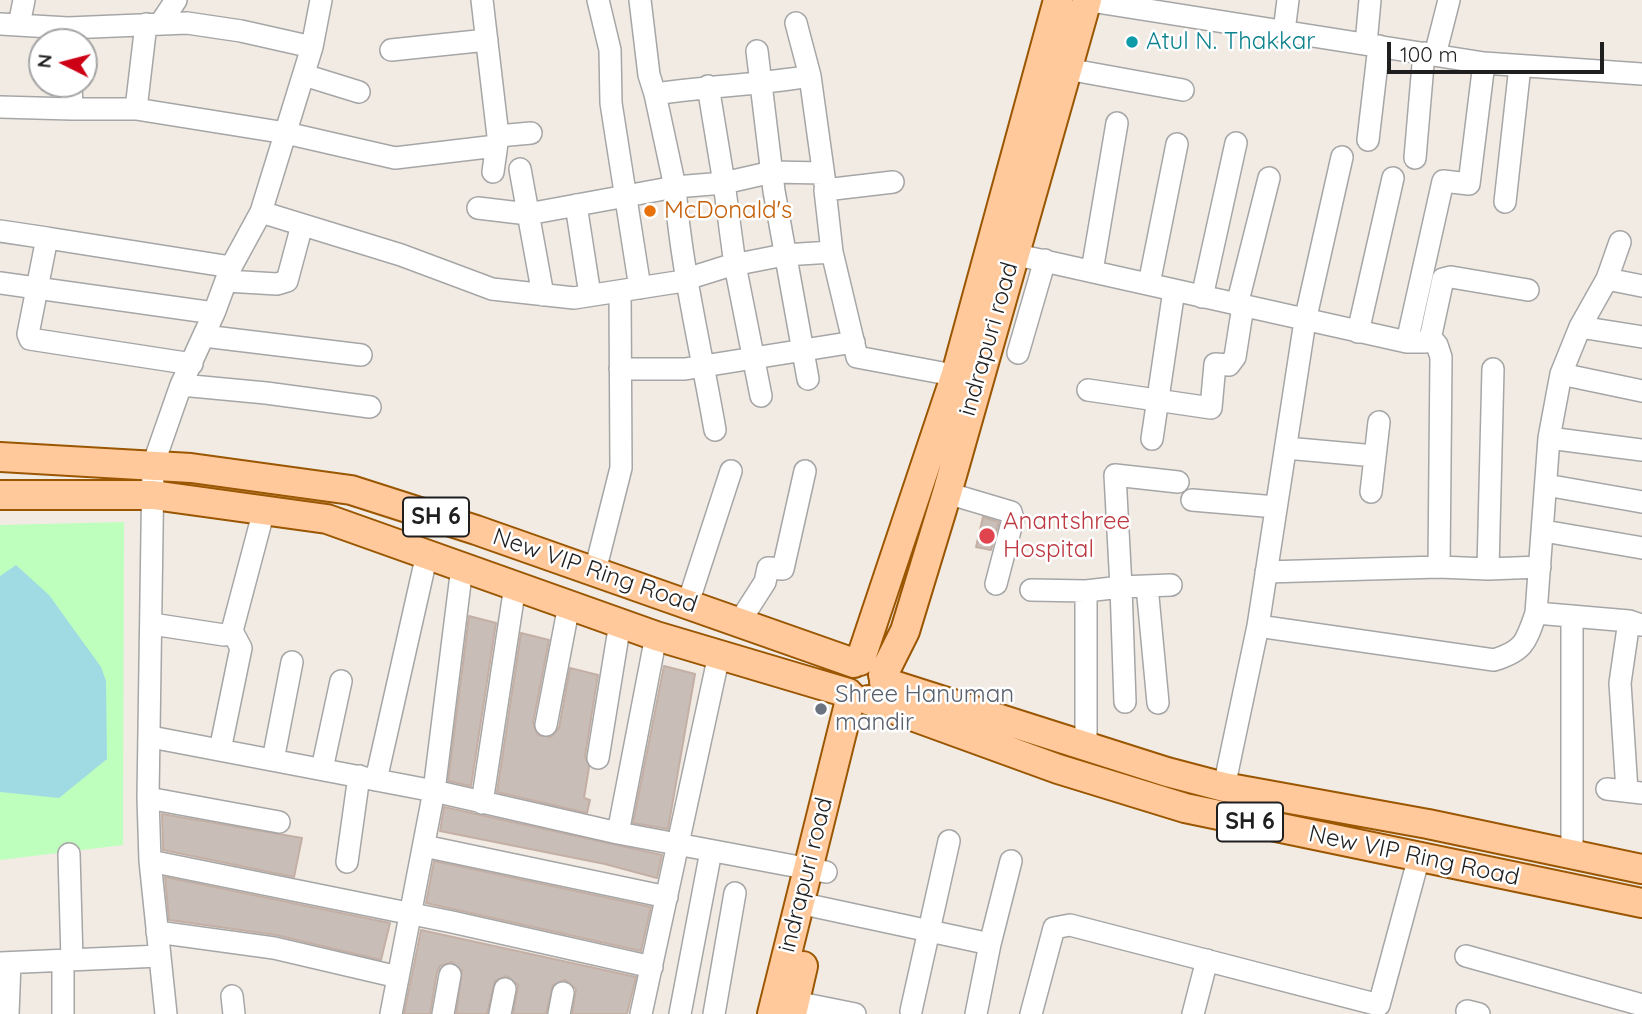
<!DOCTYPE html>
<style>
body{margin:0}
#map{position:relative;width:1642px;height:1014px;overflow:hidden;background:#f1ebe4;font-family:Quicksand,sans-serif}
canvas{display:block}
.north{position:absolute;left:28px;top:28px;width:70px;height:70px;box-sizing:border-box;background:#fff;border:2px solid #a5a5a5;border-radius:50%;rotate:276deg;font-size:19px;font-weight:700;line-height:28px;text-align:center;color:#1f1f1f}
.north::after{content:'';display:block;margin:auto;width:24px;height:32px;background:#ce0016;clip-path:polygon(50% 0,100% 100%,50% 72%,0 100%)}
.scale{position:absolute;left:1387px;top:42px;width:217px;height:32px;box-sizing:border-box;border:4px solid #1f1f1f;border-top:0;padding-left:9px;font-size:21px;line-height:24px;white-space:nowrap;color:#1f1f1f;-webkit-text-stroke:5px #fff;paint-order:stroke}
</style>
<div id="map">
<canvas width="1642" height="1014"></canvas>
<div class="north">N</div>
<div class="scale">100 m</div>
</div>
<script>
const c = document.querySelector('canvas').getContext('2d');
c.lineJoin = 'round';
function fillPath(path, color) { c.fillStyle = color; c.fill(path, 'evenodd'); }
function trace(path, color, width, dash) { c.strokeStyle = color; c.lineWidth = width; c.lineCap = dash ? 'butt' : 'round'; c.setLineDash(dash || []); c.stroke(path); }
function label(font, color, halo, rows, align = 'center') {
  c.font = font + ' Quicksand,sans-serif'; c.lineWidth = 5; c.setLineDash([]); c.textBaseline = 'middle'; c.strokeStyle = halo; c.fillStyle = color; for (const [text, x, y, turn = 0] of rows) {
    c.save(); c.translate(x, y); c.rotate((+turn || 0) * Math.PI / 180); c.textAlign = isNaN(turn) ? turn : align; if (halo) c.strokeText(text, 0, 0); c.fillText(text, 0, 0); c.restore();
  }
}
const park = new Path2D(`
 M 124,522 L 123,845 L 0,860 L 0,525 Z`);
const water = new Path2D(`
 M 16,565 L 49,595 L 101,667 L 106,681 L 107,759 L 59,798 L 0,792 L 0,576 Z`);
const building = new Path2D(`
 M 983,517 L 999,522 L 991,550 L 976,547 Z
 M 469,616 L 496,623 L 471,786 L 448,781 Z
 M 521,633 L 549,640 L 533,723 L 538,735 L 551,737 L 559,728 L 570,668 L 598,675 L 585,756 L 589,767 L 584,798 L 590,800 L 587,813 L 497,792 Z
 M 664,666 L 695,674 L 668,829 L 633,823 Z
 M 444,807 L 662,855 L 657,878 L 605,864 L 440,831 Z
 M 162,814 L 302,838 L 294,877 L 163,850 Z
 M 434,861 L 651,907 L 641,951 L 426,903 Z
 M 165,877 L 390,923 L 381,960 L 276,935 L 169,920 Z
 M 421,930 L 636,977 L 627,1014 L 572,1014 L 576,989 L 565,980 L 553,985 L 546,1014 L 513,1014 L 518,985 L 507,976 L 495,981 L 487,1014 L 456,1014 L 462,971 L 452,962 L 440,966 L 437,972 L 430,1014 L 404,1014 Z`);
const minor = new Path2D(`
 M 482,0 L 498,136 L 493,172
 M 598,0 L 610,50 L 611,103 L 640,288
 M 640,0 L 649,75 L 655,94
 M 1084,0 L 1484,63 L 1642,74
 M 796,23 L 810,76 L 825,184
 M 0,24 L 68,28 L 187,23 L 241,31 L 312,47
 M 160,24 L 176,0
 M 19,25 L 24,0
 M 1284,31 L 1288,0
 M 1366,44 L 1370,0
 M 391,50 L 487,40
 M 757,51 L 774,191 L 808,379
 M 1435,55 L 1449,0
 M 1067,69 L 1183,90
 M 304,75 L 359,92
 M 71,84 L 72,109 L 136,109 L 146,24
 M 708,86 L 724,183 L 675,187 L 655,94 C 707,86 758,85 810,76
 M 0,107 L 72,109
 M 136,109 L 286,133 L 395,158 L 496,146
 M 498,136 L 531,133
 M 1368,140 L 1379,46
 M 1415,158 L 1424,53
 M 520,169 L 543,295
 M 1505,202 L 1520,66
 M 576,205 L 590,295
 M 478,208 L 528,214 L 675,187 C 681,268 701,349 715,430
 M 261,212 L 401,255 L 492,289 L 574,298 L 677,282 L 728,266 L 784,255 L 832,252 L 825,190 L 893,182
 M 0,231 L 47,238
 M 832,252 L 857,357 L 969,378
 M 1013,254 L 1407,342 L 1425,342 L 1430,339 L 1443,279 L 1451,277 L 1528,290
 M 1092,271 L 1117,123
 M 1607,279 L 1642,286
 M 226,281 L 277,284 L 287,281 L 302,225
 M 0,283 L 214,313
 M 1149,284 L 1177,144
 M 1202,297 L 1236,143
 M 1237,305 L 1269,178
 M 1580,327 L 1642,337
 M 1358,332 L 1393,178
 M 204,336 L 361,355
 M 1407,342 L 1443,181 L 1469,184 L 1484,63
 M 1018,353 L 1045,260
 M 192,364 L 30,339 L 28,334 L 47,238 L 231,267
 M 620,369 L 685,369 L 854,342
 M 1561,374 L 1642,391
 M 181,385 L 266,393 L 370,407
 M 1088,390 L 1211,408 L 1215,364 L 1229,365 L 1235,357 L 1243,306
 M 761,396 L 735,265 L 724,183 L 772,172 L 823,173
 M 1549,438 L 1642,450
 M 1152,439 L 1174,290
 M 1286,448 L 1375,456
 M 1546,485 L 1642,502
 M 1371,492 L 1379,422
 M 947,493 L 1011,512 L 1013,519 L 996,584
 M 1192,500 L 1276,507
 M 1544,531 L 1642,548
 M 1439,567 L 1488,569 L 1493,369
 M 1488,569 L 1540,567
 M 595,571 L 621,468 L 620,291
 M 1266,572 L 1439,567 L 1441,357 L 1437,345 L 1430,337
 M 1147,586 L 1158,703
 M 1031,590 L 1086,591
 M 688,603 L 731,471
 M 1536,613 L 1629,621 L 1641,625
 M 740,621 L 765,582 L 768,568 L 783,569 L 805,471
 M 152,624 L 224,635 L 232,631 L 264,510
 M 1258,626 L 1494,660 C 1524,651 1526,642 1536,613 L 1549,438 L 1561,374 L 1580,327 L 1607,279 L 1620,242
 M 1125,702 L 1121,587 L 1171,585
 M 546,725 L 569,605
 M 151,737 L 434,791 L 618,833 L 826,872
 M 1086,744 L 1086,591 L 1121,587 L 1115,475 L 1178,482
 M 220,750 L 241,648 L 232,631
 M 598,758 L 620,623
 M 273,760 L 292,662
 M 322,769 L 341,681
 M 376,780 L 427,554
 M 1224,787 L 1258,626 L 1305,321 L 1342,157
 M 1607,789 L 1642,793
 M 1627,791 L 1620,683 L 1629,621
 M 148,798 L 279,822
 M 482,803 L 515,586
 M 618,833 L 656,636
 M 424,846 L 667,897
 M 69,854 L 72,960
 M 1572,855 L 1572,616
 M 150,861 L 452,922 L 652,967
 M 347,862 L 359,776
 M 799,903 L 990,944 L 976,1014
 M 157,932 L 274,948 L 398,977
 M 990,944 L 1011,861
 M 1466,956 L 1642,1005
 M 63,961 L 63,1014
 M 0,963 L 160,956
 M 232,996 L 234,1014
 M 795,1002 L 855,1014
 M 911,1011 L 949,841
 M 1467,1011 L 1479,1014
 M 8,1014 L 10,963
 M 166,1014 L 150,861 L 148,798 L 153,465 L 181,385 L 214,313 L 231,267 L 261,212 L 312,47 L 321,0
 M 391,1014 L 434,791 L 462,567
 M 443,1014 L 450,975
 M 500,1014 L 505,989
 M 559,1014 L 563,993
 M 641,1014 L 719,655
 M 680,1014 L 711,851
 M 714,1014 L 735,893
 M 1031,1014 L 1054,928 L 1070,925 L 1379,1005 L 1419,857
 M 1193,1014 L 1207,960`);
const major = new Path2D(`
 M 0,457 L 191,468 L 351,490 L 476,530 L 854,663
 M 0,495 L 153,495 L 327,519 L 656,636 L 848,693
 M 860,661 L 956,374 L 1058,0
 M 883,675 L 905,631 L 947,493 L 1087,0
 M 884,682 L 1167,772 L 1224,787 L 1428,824 L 1642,869
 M 868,700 L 1058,769 L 1185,808 L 1642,903
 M 772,1014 L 851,696
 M 792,1014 L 803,966`);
const markers = [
 [1132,42,7,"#0f9aa8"],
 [650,211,7,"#e8710a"],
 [987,536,9,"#e0444e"],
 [821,709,7,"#6b7280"]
];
const shields = [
 [436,517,66],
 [1250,822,66]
];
const shieldNames = [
 ["SH 6",436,517],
 ["SH 6",1250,822]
];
const cultureNames = [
 ["Atul N. Thakkar",1146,42]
];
const foodNames = [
 ["McDonald's",664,211]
];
const streetNames = [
 ["indrapuri road",989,339,-74],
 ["New VIP Ring Road",595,571,19],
 ["New VIP Ring Road",1414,856,12],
 ["indrapuri road",806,875,-76]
];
const healthNames = [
 ["Anantshree",1003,522],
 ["Hospital",1003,550]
];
const worshipNames = [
 ["Shree Hanuman",835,695],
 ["mandir",835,723]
];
fillPath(park, '#bfffbd');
fillPath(water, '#a0dbe3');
fillPath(building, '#c9bdb7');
trace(building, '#c4afa5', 2);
trace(minor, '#a6a6a6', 24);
trace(major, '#9a5600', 32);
trace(minor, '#fff', 21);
trace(major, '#ffc99b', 28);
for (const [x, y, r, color] of markers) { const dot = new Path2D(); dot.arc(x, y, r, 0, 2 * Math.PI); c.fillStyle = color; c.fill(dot); trace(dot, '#fff', 2.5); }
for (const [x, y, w] of shields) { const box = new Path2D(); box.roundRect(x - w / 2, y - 19.5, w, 39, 5); c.fillStyle = '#fff'; c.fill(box); trace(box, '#1f1f1f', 2); }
label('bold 23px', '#1f1f1f', null, shieldNames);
label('24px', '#0d838f', '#fff', cultureNames, 'left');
label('24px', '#c56008', '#fff', foodNames, 'left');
label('24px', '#1f1f1f', '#fff', streetNames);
label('24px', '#be3a42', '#fff', healthNames, 'left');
label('24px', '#5b616d', '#fff', worshipNames, 'left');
</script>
